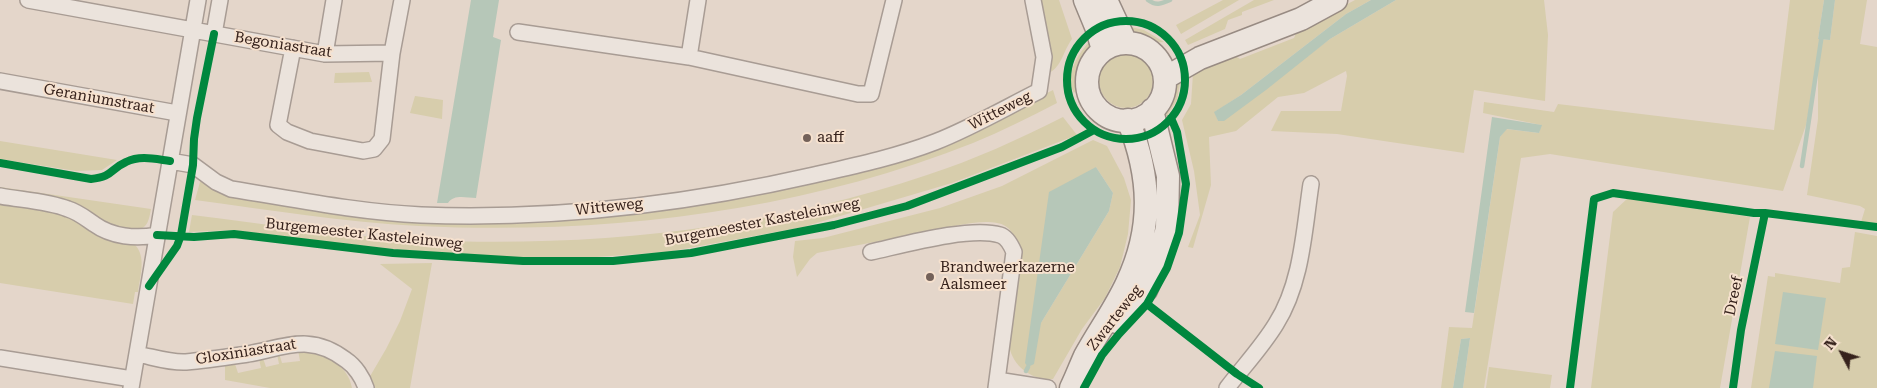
<!DOCTYPE html>
<style>
body{margin:0}
#map{position:relative;width:1877px;height:388px;overflow:hidden;background:#e4d6ca;font-family:"Roboto Serif",serif}
canvas{display:block}
.north{position:absolute;left:1817px;top:328px;width:50px;height:50px;-webkit-text-stroke:4px #f6e1ce;paint-order:stroke;rotate:310deg;font-size:14px;font-weight:700;line-height:20px;text-align:center;color:#36221c}
.north::after{content:'';display:block;margin:auto;width:18px;height:22px;background:#36221c;clip-path:polygon(50% 0,100% 100%,50% 72%,0 100%)}
</style>
<div id="map">
<canvas width="1877" height="388"></canvas>
<div class="north">N</div>
</div>
<script>
const c = document.querySelector('canvas').getContext('2d');
c.lineJoin = 'round';
function fillPath(path, color) { c.fillStyle = color; c.fill(path, 'evenodd'); }
function trace(path, color, width, dash) { c.strokeStyle = color; c.lineWidth = width; c.lineCap = dash ? 'butt' : 'round'; c.setLineDash(dash || []); c.stroke(path); }
function label(font, color, halo, rows, align = 'center') {
  c.font = font + ' "Roboto Serif",serif'; c.lineWidth = 4; c.setLineDash([]); c.textBaseline = 'middle'; c.strokeStyle = halo; c.fillStyle = color; for (const [text, x, y, turn = 0] of rows) {
    c.save(); c.translate(x, y); c.rotate((+turn || 0) * Math.PI / 180); c.textAlign = isNaN(turn) ? turn : align; if (halo) c.strokeText(text, 0, 0); c.fillText(text, 0, 0); c.restore();
  }
}
const green = new Path2D(`
 M 1039,0 L 1059,0 L 1072,39 C 1062,53 1063,65 1048,74 Z
 M 1223,0 L 1239,0 L 1181,34 L 1176,25 Z
 M 1254,0 L 1274,0 L 1242,12 L 1242,15 L 1228,20 L 1225,29 L 1188,45 L 1185,40 Z
 M 1355,0 L 1371,0 L 1346,14 L 1241,95 L 1215,112 L 1218,121 L 1330,39 L 1396,0 L 1544,0 L 1548,35 L 1545,101 L 1474,90 L 1464,153 L 1337,134 L 1271,131 L 1281,111 L 1341,111 L 1347,76 L 1346,71 L 1304,93 L 1278,97 L 1236,131 L 1209,137 L 1211,185 L 1193,248 L 1188,247 L 1200,215 L 1194,171 L 1182,120 L 1191,104 L 1193,73 L 1234,55 L 1240,59 L 1294,38 L 1297,31 Z
 M 1790,0 L 1824,0 L 1818,39 L 1830,40 L 1835,0 L 1867,0 L 1860,44 L 1877,47 L 1877,224 L 1861,222 L 1865,209 L 1860,206 L 1807,195 L 1818,119 L 1818,64 L 1806,125 L 1783,191 L 1550,154 L 1521,158 L 1484,388 L 1463,388 L 1470,338 L 1461,339 L 1453,388 L 1441,388 L 1449,327 L 1472,328 L 1500,137 L 1506,129 L 1539,133 L 1541,125 L 1483,113 L 1484,102 L 1554,112 L 1558,104 L 1774,130 Z
 M 1126,26 L 1144,30 L 1164,42 C 1149,43 1134,41 1126,26 Z
 M 1094,37 L 1094,48 L 1086,62 L 1080,85 L 1074,93 C 1063,74 1081,49 1094,37 Z
 M1099 81a27 27 0 1 1 54 0a27 27 0 1 1-54 0Z
 M 369,72 L 372,82 L 334,83 L 335,73 Z
 M 1181,78 L 1177,100 L 1165,119 L 1159,111 L 1167,98 L 1170,87 Z
 M 1053,90 L 1057,103 C 1030,117 1002,131 973,143 C 799,212 606,235 419,226 C 344,222 269,210 195,200 L 200,182 L 204,179 L 464,221 L 821,180 L 1031,101 Z
 M 415,96 L 443,100 L 442,119 L 410,113 Z
 M 1063,117 L 1077,135 L 952,183 L 803,227 L 667,252 L 582,258 L 520,258 L 416,251 L 314,241 L 234,230 L 189,232 L 192,215 C 267,224 343,237 419,240 C 591,248 764,230 927,175 C 974,160 1019,139 1063,117 Z
 M 1093,140 L 1107,146 L 1124,178 L 1131,200 L 1128,234 L 1120,267 L 1105,298 L 1082,329 L 1053,379 C 1033,381 1013,367 1009,346 L 1016,247 C 1015,235 1010,225 997,223 C 979,219 951,227 933,231 C 894,238 855,246 817,253 L 810,259 L 797,277 L 793,257 L 795,241 L 823,238 L 940,208 L 1002,186 ZM 1096,167 L 1113,193 L 1109,211 L 1041,323 Z
 M 0,141 L 117,160 L 102,170 L 76,171 L 0,159 Z
 M 0,187 L 151,209 C 148,225 147,228 131,232 L 0,192 Z
 M 1629,197 L 1750,217 L 1720,388 L 1591,388 L 1613,212 Z
 M 0,202 L 64,212 L 134,244 C 147,256 140,276 138,292 L 135,292 L 133,304 L 0,283 Z
 M 1855,232 L 1877,236 L 1877,388 L 1751,388 L 1768,276 L 1775,277 L 1775,273 L 1840,283 L 1842,268 L 1850,267 Z
 M 432,263 L 410,388 L 372,388 L 369,378 L 386,349 L 400,321 L 412,289 L 380,264 Z
 M 298,350 C 321,352 348,363 352,388 L 270,388 L 225,380 L 225,364 L 235,364 L 238,373 L 261,368 L 259,359 L 263,358 L 266,367 L 279,364 L 277,354 L 279,353 L 282,363 L 300,361 Z
 M 1489,367 L 1552,375 L 1550,388 L 1486,388 Z`);
const water = new Path2D(`
 M 471,0 L 499,0 L 493,37 L 501,40 L 476,198 C 466,198 454,194 448,203 L 437,203 Z
 M 1371,0 L 1396,0 L 1330,39 L 1266,90 L 1224,121 L 1218,121 L 1214,112 L 1241,95 L 1346,14 Z
 M 1824,0 L 1835,0 L 1830,40 L 1818,39 Z
 M 1492,117 L 1542,125 L 1539,133 L 1507,129 L 1500,137 L 1474,313 L 1465,312 Z
 M 1096,167 L 1113,193 L 1109,211 L 1041,323 L 1034,364 L 1028,367 L 1025,363 L 1049,192 Z
 M 1783,292 L 1826,298 L 1818,350 L 1775,344 Z
 M 1470,338 L 1463,388 L 1453,388 L 1461,339 Z
 M 1775,351 L 1817,356 L 1813,388 L 1769,388 Z`);
const stream = new Path2D(`
 M 1148,0 C 1156,6 1161,4 1170,0
 M 1802,166 L 1822,34
 M 1026,371 L 1028,367`);
const street = new Path2D(`
 M 28,0 L 325,54 L 392,53
 M 518,32 L 689,57 L 858,94 L 871,94 L 894,0
 M 214,34 L 220,0
 M 293,48 L 278,125 L 287,132 L 310,141 L 363,151 L 374,149 L 382,139 L 392,53 L 402,0
 M 325,54 L 334,0
 M 689,57 L 698,0
 M 0,81 L 177,113
 M 170,161 L 193,165 L 216,182 L 231,189 C 294,199 357,212 421,215 C 552,220 687,204 814,175 C 854,166 896,157 935,142 C 971,128 1005,108 1039,91 L 1044,57 L 1033,0
 M 0,196 C 22,200 47,201 68,209 C 78,212 85,218 94,224 C 112,237 136,239 157,235
 M 871,252 C 903,245 970,226 1000,235 C 1007,237 1011,245 1014,252 L 996,388
 M 137,354 C 153,357 170,363 186,362 C 207,360 227,357 248,354 C 286,347 311,333 346,360 C 355,366 363,378 366,388
 M 0,358 L 132,379
 M 997,380 L 1048,388
 M 131,388 L 198,0
 M 1227,388 C 1243,367 1262,347 1276,324 C 1302,283 1304,230 1311,184`);
const secondary = new Path2D(`
 M 1085,0 L 1097,29 L 1103,50
 M 1106,0 L 1126,43
 M1087 82a39 39 0 1 1 78 0a39 39 0 1 1-78 0Z
 M 1165,78 L 1200,58 L 1301,19 L 1336,0
 M 1116,322 L 1146,290 L 1159,260 L 1167,228 L 1168,176 L 1152,110
 M 1071,388 C 1076,378 1080,367 1085,356 C 1098,332 1115,309 1127,283 C 1153,228 1151,177 1128,120`);
const cycleway = new Path2D(`
 M1067 80a59 59 0 1 1 118 0a59 59 0 1 1-118 0Z
 M 0,163 L 91,179 C 113,177 110,169 126,162 C 140,155 155,159 170,161
 M 157,235 L 194,237 L 234,234 L 393,253 L 523,261 L 613,261 L 691,253 L 834,225 L 907,206 L 1062,147 L 1094,130
 M 149,286 L 177,246 L 181,235 L 193,165 L 194,139 L 197,118 L 214,34
 M 1147,304 L 1237,374 L 1259,388
 M 1084,388 L 1102,355 L 1119,334 L 1147,304 L 1167,268 L 1179,233 L 1186,184 L 1177,132 L 1171,118
 M 1570,388 L 1594,199 L 1613,193 L 1754,213 L 1765,213
 M 1733,388 L 1741,330 L 1765,213 L 1877,227`);
const markers = [
 [807,138,5,"#736159"],
 [930,277,5,"#736159"]
];
const streetNames = [
 ["Begoniastraat",283,45,9],
 ["Geraniumstraat",99,99,10],
 ["Witteweg",1000,111,-27],
 ["Witteweg",609,207,-6],
 ["Burgemeester Kasteleinweg",762,222,-11],
 ["Burgemeester Kasteleinweg",364,234,6],
 ["Dreef",1734,296,-78],
 ["Zwarteweg",1115,318,-52],
 ["Gloxiniastraat",246,352,-9]
];
const poiNames = [
 ["aaff",817,138],
 ["Brandweerkazerne",940,268],
 ["Aalsmeer",940,285]
];
fillPath(green, '#d7cdac');
fillPath(water, '#b6c7b8');
trace(stream, '#b6c7b8', 4.5);
trace(street, '#a89c94', 18);
trace(secondary, '#988b83', 25);
trace(street, '#ebe3dc', 15);
trace(secondary, '#ebe3dc', 22);
trace(cycleway, '#00873e', 8);
for (const [x, y, r, color] of markers) { const dot = new Path2D(); dot.arc(x, y, r, 0, 2 * Math.PI); c.fillStyle = color; c.fill(dot); trace(dot, '#f6e1ce', 2); }
label('15px', '#36221c', '#f6e1ce', streetNames);
label('15px', '#36221c', '#f6e1ce', poiNames, 'left');
</script>
